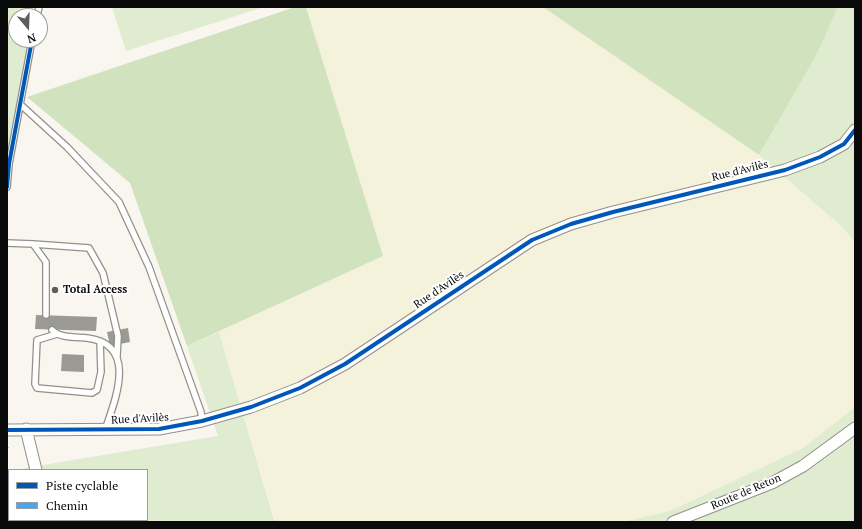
<!DOCTYPE html>
<meta charset="utf-8">
<style>
body{margin:0}
#map{position:relative;width:862px;height:529px;overflow:hidden;background:#f8f6ee;font-family:"PT Serif",serif}
canvas{display:block}
.frame{position:absolute;inset:0;border:8px solid #0a0a0a;pointer-events:none}
.legend{position:absolute;left:8px;top:469px;width:140px;height:52px;box-sizing:border-box;background:#fff;border:1px solid #9d9d9d;margin:0;padding:5px 7px;list-style:none;font-size:12px;color:#0a0a0a}
.legend li{display:flex;align-items:center;gap:8px;height:20px}
.legend b{width:20px;border:1px solid #9d9d9d}
.north{position:absolute;left:8px;top:8px;width:40px;height:40px;box-sizing:border-box;background:#fff;border:1px solid #9d9d9d;border-radius:50%;rotate:161deg;font-size:11px;font-weight:700;line-height:16px;text-align:center;color:#0a0a0a}
.north::after{content:'';display:block;margin:auto;width:14px;height:18px;background:#5d5d5a;clip-path:polygon(50% 0,100% 100%,50% 72%,0 100%)}
</style>
<div id="map">
<canvas width="862" height="529"></canvas>
<div class="frame"></div>
<ul class="legend">
<li><b style="height:5px;background:#0057b8"></b>Piste cyclable</li>
<li><b style="height:5px;background:#3fa9f5"></b>Chemin</li>
</ul>
<div class="north">N</div>
</div>
<script>
const c = document.querySelector('canvas').getContext('2d');
c.lineJoin = 'round';
function fillPath(path, color) { c.fillStyle = color; c.fill(path, 'evenodd'); }
function trace(path, color, width, dash) { c.strokeStyle = color; c.lineWidth = width; c.lineCap = dash ? 'butt' : 'round'; c.setLineDash(dash || []); c.stroke(path); }
function label(font, color, halo, rows, align = 'center') {
  c.font = font + ' "PT Serif",serif'; c.lineWidth = 4; c.setLineDash([]); c.textBaseline = 'middle'; c.strokeStyle = halo; c.fillStyle = color; for (const [text, x, y, turn = 0] of rows) {
    c.save(); c.translate(x, y); c.rotate((+turn || 0) * Math.PI / 180); c.textAlign = isNaN(turn) ? turn : align; if (halo) c.strokeText(text, 0, 0); c.fillText(text, 0, 0); c.restore();
  }
}
const farmland = new Path2D(`
 M 306,7 L 543,7 L 759,155 L 841,226 L 855,242 L 855,407 L 803,448 L 670,511 L 622,522 L 288,522 L 275,520 L 219,332 L 383,256 Z`);
const green = new Path2D(`
 M 7,7 L 33,7 L 33,16 L 16,16 L 16,40 L 28,40 L 7,154 Z
 M 112,7 L 264,7 L 126,51 Z
 M 838,7 L 855,7 L 855,242 L 841,226 L 759,155 L 816,56 Z
 M 219,332 L 274,520 L 288,522 L 35,522 L 35,520 L 147,520 L 147,470 L 25,470 L 25,468 L 218,436 L 187,346 Z
 M 855,407 L 855,522 L 622,522 L 670,511 L 803,448 Z`);
const forest = new Path2D(`
 M 295,7 L 306,7 L 383,256 L 187,346 L 130,183 L 27,97 Z
 M 543,7 L 838,7 L 816,56 L 759,155 Z`);
const building = new Path2D(`
 M 36,315 L 97,317 L 96,331 L 35,329 Z
 M 128,328 L 130,342 L 110,346 L 107,332 Z
 M 62,354 L 84,355 L 84,372 L 61,371 Z`);
const lane = new Path2D(`
 M 37,16 L 39,7
 M 21,105 L 67,147 L 119,202 L 149,267 L 201,412 L 202,421
 M 7,187 L 9,164 L 32,40
 M 7,243 L 33,244 L 46,262 L 46,315
 M 33,244 L 89,248 L 103,273 L 118,336 L 117,356
 M 52,330 C 60,338 75,337 87,338 C 138,344 116,398 105,430
 M 57,334 L 37,340 L 35,384 L 37,388 L 92,393 L 97,390 L 101,372 L 100,341`);
const street = new Path2D(`
 M 26,429 L 36,470
 M 7,430 L 159,429 L 202,421 L 251,407 L 300,388 L 345,364 L 532,240 L 571,224 L 613,212 L 785,170 L 820,157 L 844,144 L 855,130
 M 48,520 L 48,522
 M 673,522 L 772,483 L 803,466 L 855,428`);
const quiet = new Path2D(`
 M 7,447 L 7,448`);
const cycleway = new Path2D(`
 M 7,187 L 9,164 L 32,40
 M 7,430 L 159,429 L 202,421 L 251,407 L 300,388 L 345,364 L 532,240 L 571,224 L 613,212 L 785,170 L 820,157 L 844,144 L 855,130`);
const markers = [
 [55,290,4,"#5d5d5a"]
];
const streetNames = [
 ["Rue d'Avilès",740,171,-14],
 ["Rue d'Avilès",439,290,-34],
 ["Rue d'Avilès",140,419,-3],
 ["Route de Reton",746,492,-23]
];
const poiNames = [
 ["Total Access",63,290]
];
fillPath(farmland, '#f4f2db');
fillPath(green, '#e0eccf');
fillPath(forest, '#d1e3be');
fillPath(building, '#9b9994');
trace(lane, '#91908d', 8);
trace(street, '#91908d', 13);
trace(lane, '#fefefc', 5.5);
trace(street, '#fefefc', 11);
trace(quiet, '#3fa9f5', 3, [6, 3]);
trace(cycleway, '#0057b8', 4);
for (const [x, y, r, color] of markers) { const dot = new Path2D(); dot.arc(x, y, r, 0, 2 * Math.PI); c.fillStyle = color; c.fill(dot); trace(dot, '#fff', 1.5); }
label('11px', '#0a0a0a', '#fff', streetNames);
label('bold 11px', '#0a0a0a', '#fff', poiNames, 'left');
</script>
